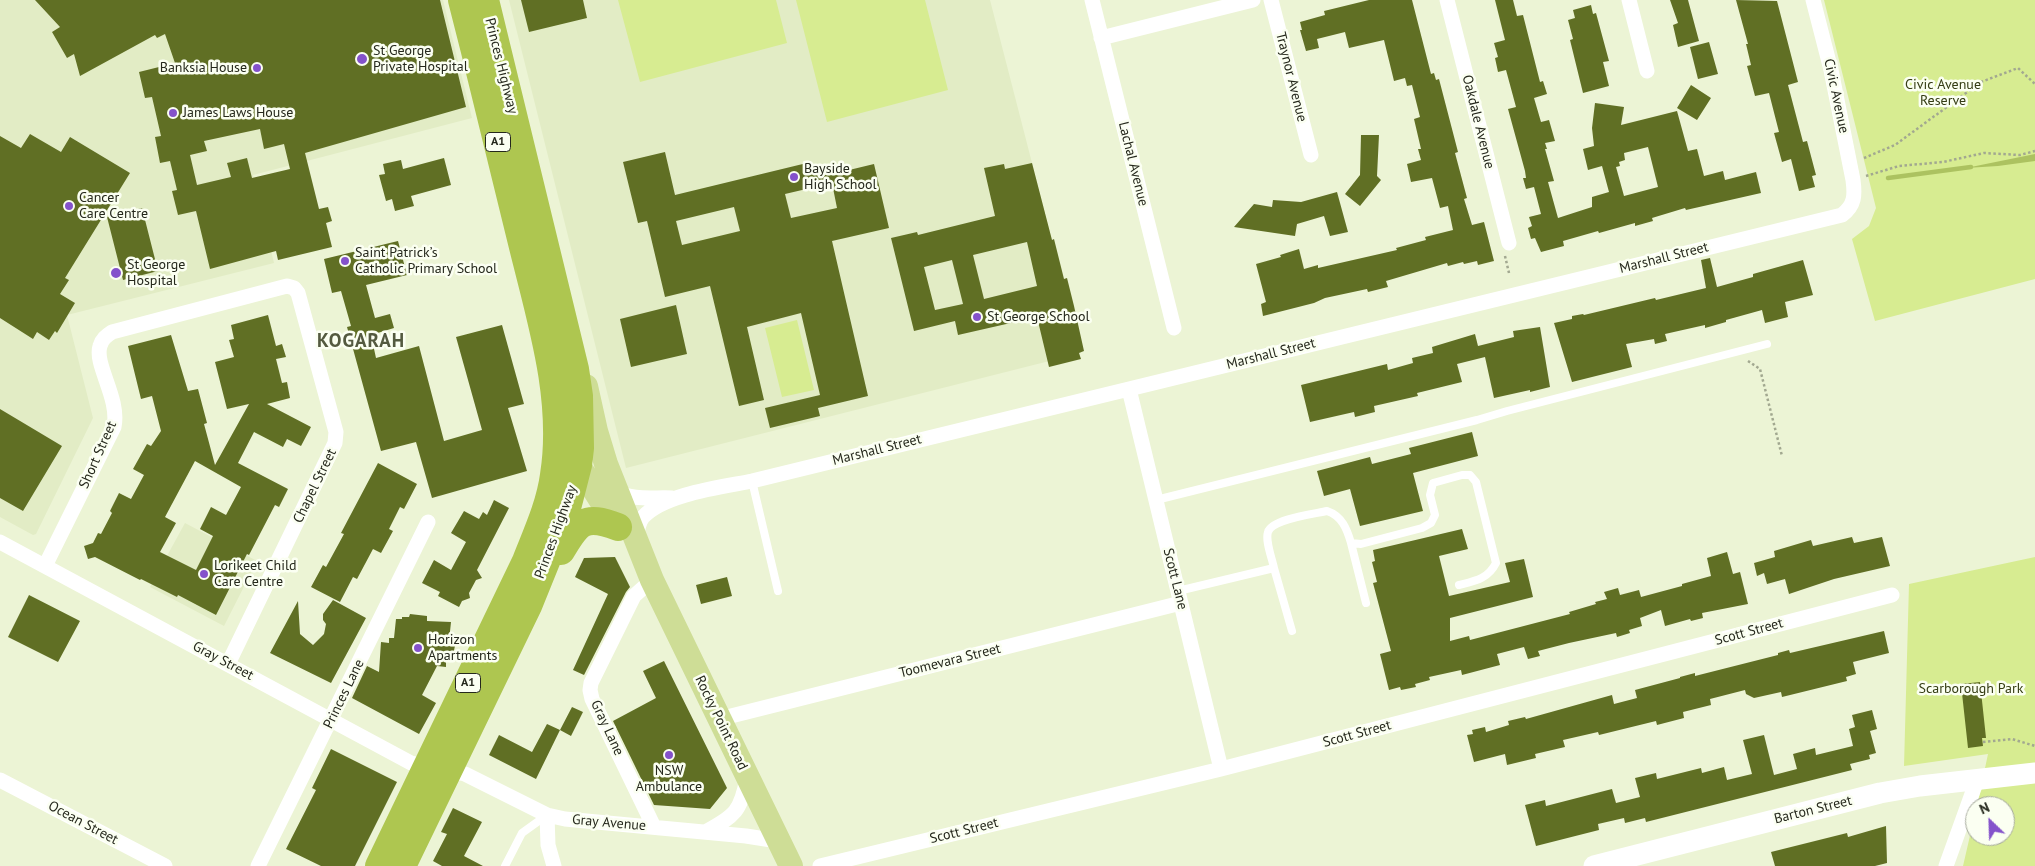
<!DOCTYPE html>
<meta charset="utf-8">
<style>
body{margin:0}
#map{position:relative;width:2035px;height:866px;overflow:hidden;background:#ecf4d5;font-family:"PT Sans",sans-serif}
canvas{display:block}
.north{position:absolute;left:1965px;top:796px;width:50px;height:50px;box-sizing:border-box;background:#fbfff2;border:1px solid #a5a99c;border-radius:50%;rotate:336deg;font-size:14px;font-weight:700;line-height:20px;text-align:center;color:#25281c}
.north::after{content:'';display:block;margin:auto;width:18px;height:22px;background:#8452cb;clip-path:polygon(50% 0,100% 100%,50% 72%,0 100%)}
</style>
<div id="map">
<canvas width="2035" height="866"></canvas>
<div class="north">N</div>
</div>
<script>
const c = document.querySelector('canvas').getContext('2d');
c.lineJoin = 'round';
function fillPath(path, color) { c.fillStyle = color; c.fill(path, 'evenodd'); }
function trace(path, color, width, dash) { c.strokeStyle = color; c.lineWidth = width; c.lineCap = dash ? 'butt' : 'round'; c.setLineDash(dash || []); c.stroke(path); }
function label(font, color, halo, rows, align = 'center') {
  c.font = font + ' "PT Sans",sans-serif'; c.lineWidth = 5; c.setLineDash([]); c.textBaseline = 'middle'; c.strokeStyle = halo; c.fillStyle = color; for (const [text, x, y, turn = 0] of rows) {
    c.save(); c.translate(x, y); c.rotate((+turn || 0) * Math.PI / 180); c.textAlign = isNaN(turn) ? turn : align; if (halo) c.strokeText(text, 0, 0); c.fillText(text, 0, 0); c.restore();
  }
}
const built = new Path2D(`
 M 0,0 L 443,0 L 472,118 L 253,175 L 274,263 L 67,315 L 93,418 L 36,534 L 33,535 L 0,517 Z
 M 509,0 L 990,0 L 1081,353 L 626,468 Z
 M 185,523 L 257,561 L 224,626 L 150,587 Z`);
const green = new Path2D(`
 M 618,0 L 776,0 L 787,43 L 640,82 Z
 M 796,0 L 925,0 L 948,90 L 827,122 Z
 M 1824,0 L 2035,0 L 2035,279 L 1875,321 L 1852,239 L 1869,226 L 1876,208 Z
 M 797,320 L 814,390 L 782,397 L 765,328 Z
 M 2035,557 L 2035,866 L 1963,866 L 1975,814 L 1975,836 L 2005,836 L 2005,806 L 1977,806 L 1988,754 L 1904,766 L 1909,584 Z`);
const water = new Path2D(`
 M 2035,154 L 2035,161 L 1998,166 L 1966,168 Z`);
const stream = new Path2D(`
 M 1888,178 L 1971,167`);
const building = new Path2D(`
 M 35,0 L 440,0 L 466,107 L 305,153 L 319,209 L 328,207 L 332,221 L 326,223 L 332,247 L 278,260 L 276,251 L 210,269 L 196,211 L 178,215 L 172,191 L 177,190 L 170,161 L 160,163 L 155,137 L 161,136 L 152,97 L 145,98 L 139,72 L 175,63 L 165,34 L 157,38 L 155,35 L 80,76 L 74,54 L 67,58 L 52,32 L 60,27 ZM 260,129 L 264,149 L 284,144 L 290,169 L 252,178 L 247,158 L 227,163 L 231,177 L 197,185 L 190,155 L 207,151 L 204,141 Z
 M 521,0 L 583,0 L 587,18 L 529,32 Z
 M 1369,0 L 1412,0 L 1431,74 L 1434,73 L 1436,80 L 1439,79 L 1458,152 L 1455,153 L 1467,198 L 1464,199 L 1472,225 L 1484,222 L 1494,261 L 1478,265 L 1477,261 L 1464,264 L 1463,262 L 1448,266 L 1447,263 L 1386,281 L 1388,287 L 1368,292 L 1367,289 L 1325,298 L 1314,303 L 1263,316 L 1261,304 L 1266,302 L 1256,264 L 1281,257 L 1280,255 L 1299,249 L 1304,269 L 1318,265 L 1318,268 L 1397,250 L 1396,248 L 1426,240 L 1425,237 L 1453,230 L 1448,206 L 1440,208 L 1432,178 L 1411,182 L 1407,164 L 1421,160 L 1418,149 L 1421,149 L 1414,119 L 1420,117 L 1412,85 L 1407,86 L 1405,78 L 1394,81 L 1384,40 L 1349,48 L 1345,32 L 1317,39 L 1319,48 L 1306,51 L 1300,30 L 1302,30 L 1300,22 L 1325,15 L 1324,11 Z
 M 1495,0 L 1513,0 L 1517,16 L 1523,15 L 1540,82 L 1543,81 L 1547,94 L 1534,98 L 1541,122 L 1549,120 L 1555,141 L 1545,143 L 1547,149 L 1545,149 L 1554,181 L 1548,182 L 1558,218 L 1592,207 L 1592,197 L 1609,192 L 1602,166 L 1588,170 L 1583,149 L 1594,146 L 1592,128 L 1595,103 L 1624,107 L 1621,125 L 1677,111 L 1688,151 L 1697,149 L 1704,176 L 1723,171 L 1725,180 L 1756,172 L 1761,193 L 1686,210 L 1685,208 L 1652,218 L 1653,221 L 1635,226 L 1635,223 L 1599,233 L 1598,231 L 1563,241 L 1564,246 L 1541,252 L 1535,238 L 1531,239 L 1528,228 L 1532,226 L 1529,217 L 1541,214 L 1534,187 L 1526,189 L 1523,178 L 1526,178 L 1525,171 L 1508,109 L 1516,107 L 1506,70 L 1498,72 L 1495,58 L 1498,57 L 1494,43 L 1505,40 ZM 1648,147 L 1658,187 L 1624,196 L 1616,167 L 1620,166 L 1619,162 L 1625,160 L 1624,153 Z
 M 1670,0 L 1688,0 L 1699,41 L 1678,47 L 1673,25 L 1678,23 Z
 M 1736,0 L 1777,1 L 1798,82 L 1788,85 L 1803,142 L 1807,141 L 1816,175 L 1812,176 L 1815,187 L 1799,191 L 1791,159 L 1782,162 L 1774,133 L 1779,132 L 1769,93 L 1755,96 L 1747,66 L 1751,65 L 1746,44 L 1748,44 Z
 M 1591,5 L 1593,14 L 1596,13 L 1609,61 L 1603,62 L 1609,86 L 1583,93 L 1570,40 L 1573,39 L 1568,20 L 1575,18 L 1573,10 Z
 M 1709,42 L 1718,74 L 1698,79 L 1690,47 Z
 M 1691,85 L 1711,98 L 1697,120 L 1677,108 Z
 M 30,134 L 61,152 L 70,137 L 130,173 L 65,278 L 69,280 L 60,294 L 75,303 L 57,333 L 55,331 L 49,340 L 37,332 L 33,339 L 0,318 L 0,136 L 21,148 Z
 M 1361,135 L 1379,135 L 1377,176 L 1381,180 L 1360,206 L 1345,194 L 1360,175 Z
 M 665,152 L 675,195 L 811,162 L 814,174 L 844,167 L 845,171 L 874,164 L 889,228 L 832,241 L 868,396 L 818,408 L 820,416 L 770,428 L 765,408 L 820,395 L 801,313 L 747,327 L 764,400 L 739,406 L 710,286 L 665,297 L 647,221 L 638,223 L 623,162 ZM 832,183 L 837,208 L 791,218 L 785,194 ZM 734,207 L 740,231 L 682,245 L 676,221 Z
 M 444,158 L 451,185 L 411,196 L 414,206 L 395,211 L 392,199 L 386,201 L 379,175 L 385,174 L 383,164 L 401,160 L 403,169 Z
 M 1032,163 L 1052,240 L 1054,239 L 1064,279 L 1067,278 L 1074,306 L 1084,351 L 1079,353 L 1081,359 L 1049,367 L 1037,317 L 958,335 L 955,321 L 914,331 L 891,238 L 917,232 L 918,235 L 995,216 L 984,168 L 1004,164 L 1005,169 ZM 1027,242 L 1037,286 L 984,299 L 973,255 ZM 952,260 L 963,304 L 935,310 L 924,267 Z
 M 1337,192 L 1348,232 L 1330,236 L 1324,216 L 1297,224 L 1295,236 L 1234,227 L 1254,204 L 1272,207 L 1273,200 L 1301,202 Z
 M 142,208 L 158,271 L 123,280 L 107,217 Z
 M 398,241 L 407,275 L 366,285 L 375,318 L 390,314 L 394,328 L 371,335 L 376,358 L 419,346 L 444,441 L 482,430 L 456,337 L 502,325 L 524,404 L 508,408 L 527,471 L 432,498 L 416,442 L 381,451 L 347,327 L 351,326 L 341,291 L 332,293 L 324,259 Z
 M 1710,258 L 1717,287 L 1753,277 L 1753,274 L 1803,260 L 1813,295 L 1785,302 L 1788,317 L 1765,323 L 1762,310 L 1726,320 L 1726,322 L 1705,328 L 1705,325 L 1665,334 L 1667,341 L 1655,344 L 1654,339 L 1626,344 L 1632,367 L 1572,382 L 1554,323 L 1572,319 L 1572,316 L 1583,314 L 1584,315 L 1655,298 L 1656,300 L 1706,288 L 1701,260 Z
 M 676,305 L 687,354 L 631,367 L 620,319 Z
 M 268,315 L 276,346 L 282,344 L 286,357 L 276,359 L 282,383 L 287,382 L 290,398 L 267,404 L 311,427 L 301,446 L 287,439 L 283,447 L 254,432 L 238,463 L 288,489 L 279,507 L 275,505 L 249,555 L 247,554 L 216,615 L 178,595 L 177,597 L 141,579 L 140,580 L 95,557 L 88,559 L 84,546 L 93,543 L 98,533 L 101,534 L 112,513 L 110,511 L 119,493 L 131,499 L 144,475 L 133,469 L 147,444 L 151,446 L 161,431 L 152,396 L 141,399 L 128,346 L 171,335 L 188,391 L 198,389 L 207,423 L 204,424 L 215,465 L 249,404 L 227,409 L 215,362 L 234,357 L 229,340 L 234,339 L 231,325 ZM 195,461 L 241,487 L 226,515 L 211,507 L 200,529 L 213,536 L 196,570 L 160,552 L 176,523 L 165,517 Z
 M 1540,327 L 1550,387 L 1530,392 L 1530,390 L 1494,398 L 1485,357 L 1457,364 L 1462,382 L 1417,393 L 1418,396 L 1374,406 L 1375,412 L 1355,417 L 1354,412 L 1310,422 L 1301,385 L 1387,364 L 1388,370 L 1413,363 L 1412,358 L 1433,353 L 1432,347 L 1475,334 L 1478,346 L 1514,337 L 1513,331 Z
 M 0,409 L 62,446 L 23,511 L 0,498 Z
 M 1472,432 L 1478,456 L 1413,473 L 1423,511 L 1360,526 L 1350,489 L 1324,496 L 1317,471 L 1370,457 L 1372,464 L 1411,454 L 1409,448 Z
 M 378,463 L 417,484 L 404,509 L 400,507 L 389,529 L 393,531 L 381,553 L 373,549 L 357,579 L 353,577 L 340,602 L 311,587 L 323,565 L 326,567 L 344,534 L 341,533 Z
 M 494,500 L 509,508 L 477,570 L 482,578 L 476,580 L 469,593 L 470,598 L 462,601 L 459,607 L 438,596 L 440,592 L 422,583 L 434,560 L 451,570 L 466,542 L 451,533 L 464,511 L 479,519 L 483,512 L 487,515 Z
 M 1462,529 L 1468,549 L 1439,556 L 1449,596 L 1510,582 L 1505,563 L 1524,559 L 1533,597 L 1450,618 L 1450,641 L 1469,636 L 1470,640 L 1570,614 L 1569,612 L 1596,604 L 1595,602 L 1607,599 L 1604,592 L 1618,588 L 1620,595 L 1639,590 L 1641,597 L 1682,586 L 1682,584 L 1711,576 L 1707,558 L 1727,552 L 1733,574 L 1740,572 L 1748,604 L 1702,613 L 1703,618 L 1691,621 L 1690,619 L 1665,626 L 1661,610 L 1640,618 L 1642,626 L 1629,630 L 1630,633 L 1617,637 L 1616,633 L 1569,643 L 1538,651 L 1540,656 L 1528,659 L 1524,647 L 1497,654 L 1500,665 L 1462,675 L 1461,670 L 1429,677 L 1430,680 L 1415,684 L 1416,687 L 1401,690 L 1400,687 L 1389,690 L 1380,654 L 1391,651 L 1373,583 L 1377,582 L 1372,562 L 1375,561 L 1373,550 Z
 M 1852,537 L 1854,543 L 1882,537 L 1890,566 L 1834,579 L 1789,594 L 1785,579 L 1767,584 L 1764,573 L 1757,576 L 1754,563 L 1775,557 L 1774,551 L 1811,540 L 1813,546 Z
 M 615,557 L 630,587 L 626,592 L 584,675 L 573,670 L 608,594 L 575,577 L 584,558 Z
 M 727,577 L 732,596 L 701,604 L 696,585 Z
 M 29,595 L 80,621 L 58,662 L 8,637 Z
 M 333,600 L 366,618 L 331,683 L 270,653 L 298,601 L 300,634 L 313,645 L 324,634 L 326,624 L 323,620 L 323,614 Z
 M 410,614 L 427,616 L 427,621 L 451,622 L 449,641 L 456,641 L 452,660 L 446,659 L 446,667 L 437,666 L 422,695 L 436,703 L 419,734 L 352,698 L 367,666 L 379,672 L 381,642 L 389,643 L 389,638 L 394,638 L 396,619 L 402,619 L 402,617 L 409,617 Z
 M 1884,631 L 1889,653 L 1853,662 L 1856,674 L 1846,677 L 1847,681 L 1782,697 L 1781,692 L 1754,698 L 1746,694 L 1745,690 L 1710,699 L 1711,705 L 1683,712 L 1684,718 L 1657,725 L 1656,721 L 1599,735 L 1598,732 L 1563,740 L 1565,747 L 1535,754 L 1536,758 L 1507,765 L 1505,754 L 1474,762 L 1467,735 L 1473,734 L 1472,730 L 1485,727 L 1486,732 L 1509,725 L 1508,721 L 1525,717 L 1526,719 L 1612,695 L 1614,704 L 1637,698 L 1635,690 L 1680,678 L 1680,677 L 1695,673 L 1695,676 L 1778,655 L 1778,653 L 1789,650 L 1790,653 Z
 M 664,661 L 727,788 L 710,809 L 654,805 L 613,721 L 656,698 L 643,671 Z
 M 1980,682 L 1986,738 L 1982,738 L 1983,746 L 1968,748 L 1961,684 Z
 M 572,707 L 583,712 L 571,736 L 560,730 Z
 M 1872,710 L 1877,729 L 1870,731 L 1876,753 L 1869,755 L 1870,759 L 1850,764 L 1852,770 L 1646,822 L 1645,818 L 1625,823 L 1624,818 L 1598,824 L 1599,830 L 1536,846 L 1525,805 L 1545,800 L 1546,806 L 1612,789 L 1616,803 L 1640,797 L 1635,778 L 1656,773 L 1657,779 L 1701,768 L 1702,773 L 1724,767 L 1727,780 L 1752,774 L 1743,740 L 1764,735 L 1774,775 L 1797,769 L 1793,754 L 1815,748 L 1816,755 L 1853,746 L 1849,729 L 1855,727 L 1852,715 Z
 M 547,724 L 560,730 L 536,779 L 489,755 L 499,735 L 532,752 Z
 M 331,749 L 397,782 L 355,866 L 321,866 L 286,849 L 316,790 L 312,788 Z
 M 453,808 L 482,822 L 464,856 L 483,866 L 442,866 L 433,861 L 447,834 L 441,832 Z
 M 1886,826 L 1887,863 L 1875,866 L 1775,866 L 1771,852 L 1847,833 L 1848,837 Z`);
const path = new Path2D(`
 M 1864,158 L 1895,145 L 1981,82 L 2018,68 L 2035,84
 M 1866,176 L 1899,166 L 1943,162 L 1984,153 L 2020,155 L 2035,151
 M 1505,256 L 1509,273
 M 1748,361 L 1760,369 L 1782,456
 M 1983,742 L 2012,739 L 2035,746`);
const lane = new Path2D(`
 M 752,481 L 778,591
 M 1156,500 L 1477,420 L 1507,411 L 1767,344
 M 1351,543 L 1366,603
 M 1274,568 L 1292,631
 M 1178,591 L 1274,568 C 1272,558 1265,541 1268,532 C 1272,519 1314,514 1327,511 C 1342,516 1347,529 1351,543 L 1361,544 L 1422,528 L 1431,523 L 1435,515 L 1430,495 L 1433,483 L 1462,475 L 1470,475 L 1476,482 L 1496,563 C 1488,579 1475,581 1459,585
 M 505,866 L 522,833 L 547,815`);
const street = new Path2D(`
 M 1092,0 L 1174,328
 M 1271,0 L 1311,155
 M 1447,0 L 1509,243
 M 1629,0 L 1647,71
 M 1101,38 L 1253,0
 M 1129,389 L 1221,769
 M 616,491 C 633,501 653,497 672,498
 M 636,539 C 637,532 638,523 643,517 C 664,494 722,487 752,481 L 1842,215 C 1855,205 1855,195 1853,180 L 1831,70 L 1813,0
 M 0,542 L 411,763 L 465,774 L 547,815 L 565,819 L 746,836 L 778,841
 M 45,566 L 114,427 C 120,398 94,365 100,346 C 102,339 106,336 112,332 L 287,286 L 294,288 L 298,293 L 336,432 L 335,443 L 228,664
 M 652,580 L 634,596 L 591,683 L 590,690 L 592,699 L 654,827
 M 719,719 L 1181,603
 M 0,780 L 165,866
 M 547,815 L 548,845 L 554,866
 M 705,832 C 735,816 741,811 747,778
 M 258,866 L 428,522
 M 820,866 L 1221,769 L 1892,595
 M 1946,866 L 1977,780`);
const secondary = new Path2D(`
 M 1594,866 L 1880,793 L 1920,786 L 2035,773`);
const primary = new Path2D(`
 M 586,386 L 596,431 L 606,464 L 652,580 L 791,866
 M 571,453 L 618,528`);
const highway = new Path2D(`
 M 561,551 C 578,522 584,514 618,527
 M 379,866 L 526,561 C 537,533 550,505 554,475 C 566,399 541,320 523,247 C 503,164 483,82 462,0
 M 402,866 L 528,606 L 566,512 L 578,465 L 580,448 L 579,396 L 575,369 L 485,0`);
const markers = [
 [362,59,6,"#8452cb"],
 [257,68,5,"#8452cb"],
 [173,113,5,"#8452cb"],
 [794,177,5,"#8452cb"],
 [69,206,5,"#8452cb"],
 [345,261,5,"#8452cb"],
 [116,273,6,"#8452cb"],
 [977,317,5,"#8452cb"],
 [204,574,5,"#8452cb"],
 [418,648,5,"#8452cb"],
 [669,755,5,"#8452cb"]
];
const shields = [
 [498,142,25],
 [468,683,25]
];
const shieldNames = [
 ["A1",498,142],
 ["A1",468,683]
];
const poiNames = [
 ["St George",373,51],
 ["Private Hospital",373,67],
 ["Banksia House",247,68,"right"],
 ["James Laws House",183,113],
 ["Bayside",804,169],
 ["High School",804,185],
 ["Cancer",79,198],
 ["Care Centre",79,214],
 ["Saint Patrick’s",355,253],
 ["Catholic Primary School",355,269],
 ["St George",127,265],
 ["Hospital",127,281],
 ["St George School",987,317],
 ["Lorikeet Child",214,566],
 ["Care Centre",214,582],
 ["Horizon",428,640],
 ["Apartments",428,656],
 ["NSW",669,771,"center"],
 ["Ambulance",669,787,"center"]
];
const streetNames = [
 ["Princes Highway",501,66,76],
 ["Traynor Avenue",1291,77,76],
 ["Civic Avenue",1836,96,78],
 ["Oakdale Avenue",1478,122,76],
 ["Lachal Avenue",1133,164,76],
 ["Marshall Street",1664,258,-14],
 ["Marshall Street",1271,354,-14],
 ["Marshall Street",877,450,-14],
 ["Short Street",98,455,-66],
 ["Chapel Street",315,486,-64],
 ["Princes Highway",556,532,-70],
 ["Scott Lane",1175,579,76],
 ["Scott Street",1749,632,-15],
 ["Gray Street",223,661,28],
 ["Toomevara Street",950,661,-14],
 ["Princes Lane",344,694,-64],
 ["Rocky Point Road",721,723,64],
 ["Gray Lane",607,728,65],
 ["Scott Street",1357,734,-15],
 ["Barton Street",1813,810,-14],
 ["Ocean Street",83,823,28],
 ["Gray Avenue",609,823,5],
 ["Scott Street",964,831,-14]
];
const parkNames = [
 ["Civic Avenue",1943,85],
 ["Reserve",1943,101],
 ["Scarborough Park",1971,689]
];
const districtNames = [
 ["KOGARAH",361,342]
];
fillPath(built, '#e2ecc5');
fillPath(green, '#d7ec91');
fillPath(water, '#acc260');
trace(stream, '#acc260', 4.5);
fillPath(building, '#606f24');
trace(path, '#a2a890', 2.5, [2.5, 2.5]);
trace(lane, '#fff', 8);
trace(street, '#fff', 15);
trace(secondary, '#fff', 21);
trace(primary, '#cedd96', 24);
trace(highway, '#aec650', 28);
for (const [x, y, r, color] of markers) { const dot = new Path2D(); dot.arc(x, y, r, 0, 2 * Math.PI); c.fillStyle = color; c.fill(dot); trace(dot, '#fbfff2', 2); }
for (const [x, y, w] of shields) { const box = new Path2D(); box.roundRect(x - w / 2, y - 9.5, w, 19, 4); c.fillStyle = '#fbfff2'; c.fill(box); trace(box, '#25281c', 1); }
label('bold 12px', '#25281c', null, shieldNames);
label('14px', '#25281c', '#fbfff2', poiNames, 'left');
label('14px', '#25281c', '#fbfff2', streetNames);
label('14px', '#353d14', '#fbfff2', parkNames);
c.letterSpacing = '1px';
label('bold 19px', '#545a40', '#fbfff2', districtNames);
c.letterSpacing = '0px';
</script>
